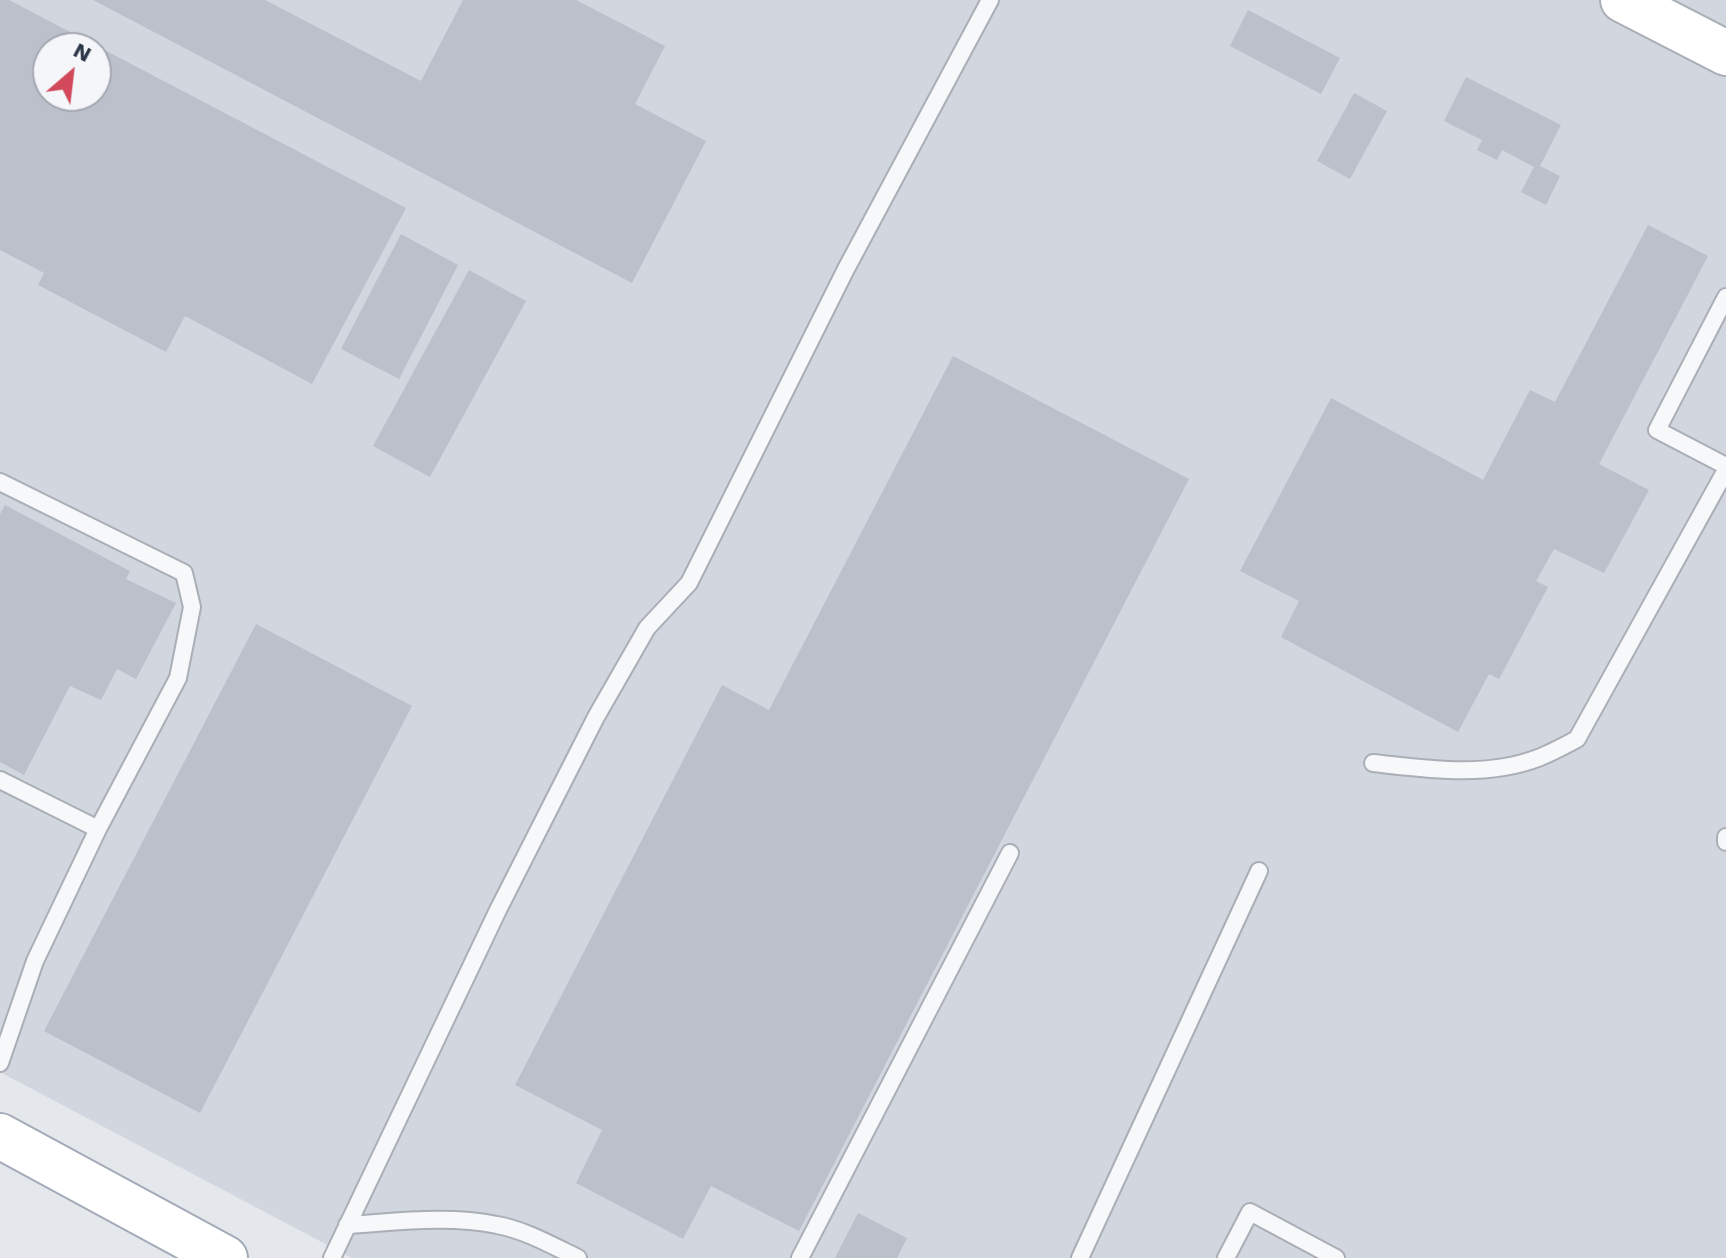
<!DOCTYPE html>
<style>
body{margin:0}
#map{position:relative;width:1726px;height:1258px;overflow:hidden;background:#e4e7ec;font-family:"Work Sans",sans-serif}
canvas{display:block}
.north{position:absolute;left:32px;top:32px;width:80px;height:80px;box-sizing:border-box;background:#f4f6f9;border:2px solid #a4a8b1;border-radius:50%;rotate:28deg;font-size:22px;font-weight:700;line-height:32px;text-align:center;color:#2b3445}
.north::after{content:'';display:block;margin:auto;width:28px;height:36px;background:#d1495b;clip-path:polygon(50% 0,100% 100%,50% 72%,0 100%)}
</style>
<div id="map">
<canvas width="1726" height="1258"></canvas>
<div class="north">N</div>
</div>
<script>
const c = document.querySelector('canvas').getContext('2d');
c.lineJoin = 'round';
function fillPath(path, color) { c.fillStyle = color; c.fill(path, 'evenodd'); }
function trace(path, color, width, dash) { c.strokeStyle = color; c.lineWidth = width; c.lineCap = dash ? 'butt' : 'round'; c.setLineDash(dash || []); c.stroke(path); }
const built = new Path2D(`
 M 0,0 L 1726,0 L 1726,1258 L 352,1258 L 0,1072 ZM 48,48 L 96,48 L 96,96 L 48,96 Z`);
const building = new Path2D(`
 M 0,0 L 9,0 L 406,208 L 312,384 L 185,316 L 166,352 L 38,285 L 44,273 L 0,250 ZM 48,48 L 96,48 L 96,96 L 48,96 Z
 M 93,0 L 265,0 L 421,81 L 463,0 L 576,0 L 665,46 L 635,104 L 706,141 L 632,283 Z
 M 1248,10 L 1340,58 L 1321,94 L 1230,46 Z
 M 1466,77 L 1561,125 L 1540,166 L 1560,176 L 1546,205 L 1521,192 L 1534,167 L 1502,150 L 1497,160 L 1477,150 L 1482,140 L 1444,121 Z
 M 1354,93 L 1387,111 L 1350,179 L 1317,161 Z
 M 1648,225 L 1708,256 L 1599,464 L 1649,490 L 1604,573 L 1554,549 L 1536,581 L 1548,587 L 1499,679 L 1489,674 L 1458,732 L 1281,637 L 1299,601 L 1240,571 L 1331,398 L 1483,480 L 1530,390 L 1555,402 Z
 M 401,234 L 458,265 L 399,379 L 341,349 Z
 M 469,270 L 526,301 L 430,477 L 373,446 Z
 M 953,356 L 1189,479 L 799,1231 L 711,1186 L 683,1239 L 576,1183 L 602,1130 L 515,1085 L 722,685 L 769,710 Z
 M 5,505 L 130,571 L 126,579 L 176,603 L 136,679 L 117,669 L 101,700 L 70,686 L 24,775 L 0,762 L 0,514 Z
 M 256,624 L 412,706 L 200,1113 L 44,1031 Z
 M 858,1213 L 907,1238 L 897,1258 L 835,1258 Z`);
const service = new Path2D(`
 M 1726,297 L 1657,430 L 1726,466
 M 0,482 L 184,573 L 192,607 L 178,678 L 98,829 L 0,780
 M 1373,763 C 1427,769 1486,778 1538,758 C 1551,753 1564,746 1577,739 L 1726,470
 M 1726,837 L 1726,842
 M 0,1063 L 35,961 L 98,829
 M 347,1225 C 397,1222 448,1215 497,1225 C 525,1230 553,1246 578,1258
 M 332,1258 L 498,910 L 596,717 L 647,628 L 689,583 L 846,269 L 990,0
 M 800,1258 L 1010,853
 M 1080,1258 L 1259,871
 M 1226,1258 L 1250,1212 L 1336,1258`);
const secondary = new Path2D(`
 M 1623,0 L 1726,53`);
const primary = new Path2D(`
 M 0,1136 L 225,1258`);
fillPath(built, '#d2d6de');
fillPath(building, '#bbc0ca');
trace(service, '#a9aeb7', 20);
trace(secondary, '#a9aeb7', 48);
trace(primary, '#a3abb8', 48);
trace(service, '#f7f8fa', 16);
trace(secondary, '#fff', 44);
trace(primary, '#fff', 44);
</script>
